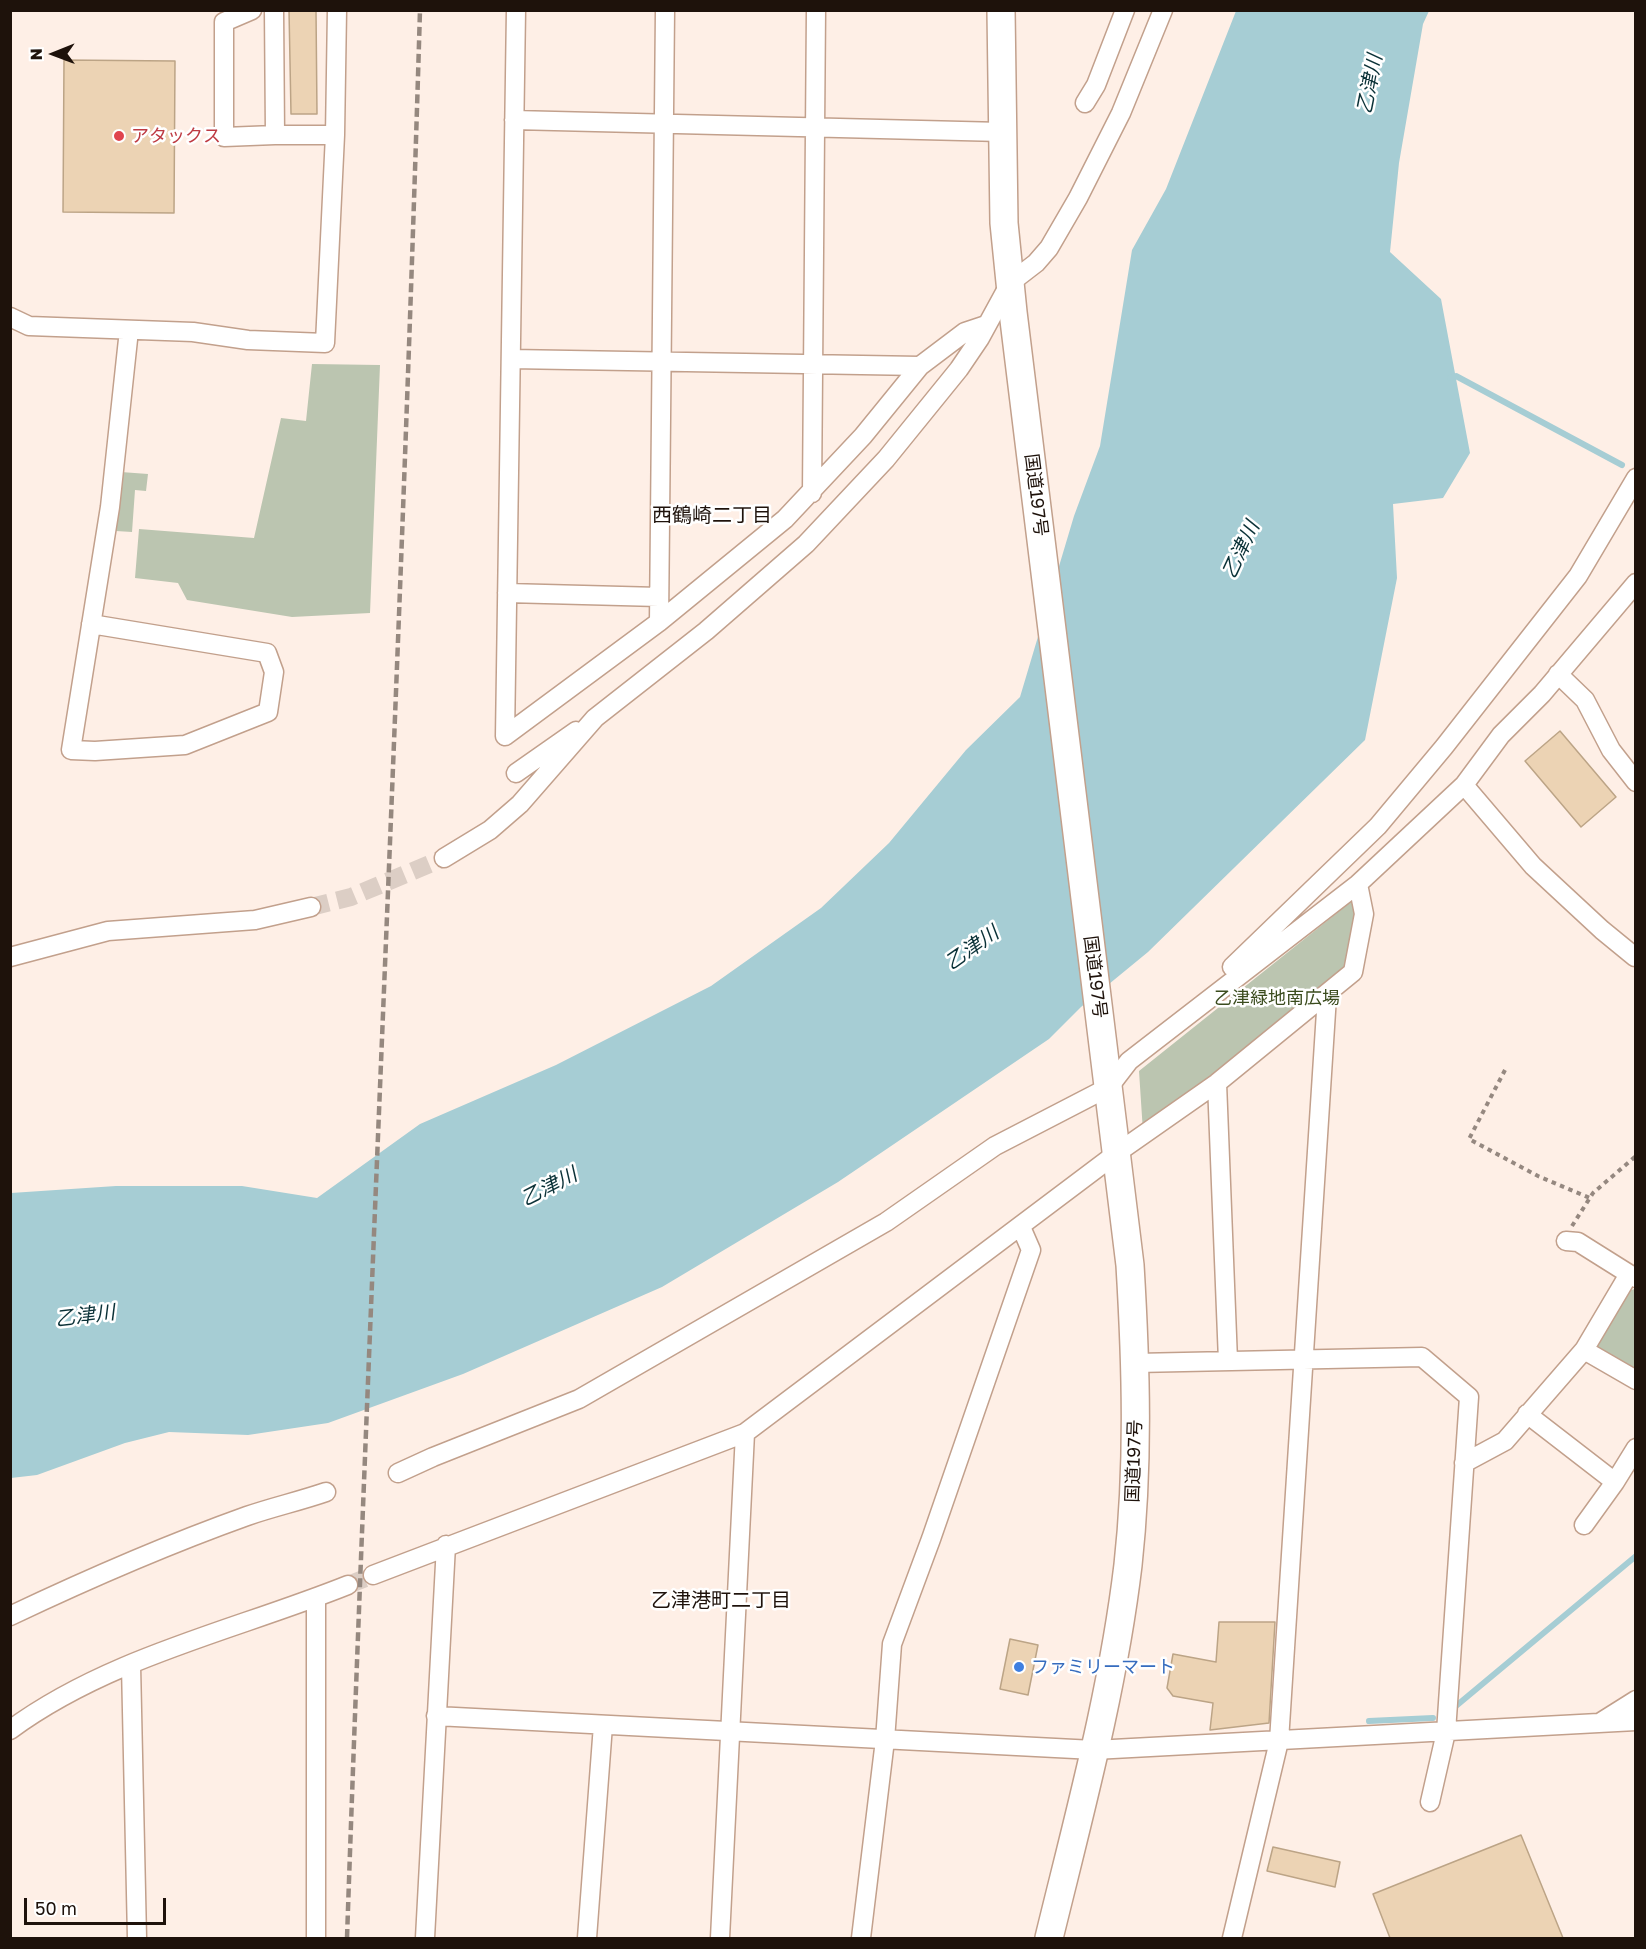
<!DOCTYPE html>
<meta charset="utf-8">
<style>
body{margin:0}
#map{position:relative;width:1646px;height:1949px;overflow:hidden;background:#feefe6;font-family:"Golos Text",sans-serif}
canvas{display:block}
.frame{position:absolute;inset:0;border:12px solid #1e120b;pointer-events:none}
.north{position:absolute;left:24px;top:24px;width:60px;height:60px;-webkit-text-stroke:4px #fff;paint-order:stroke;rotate:269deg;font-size:16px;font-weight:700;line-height:24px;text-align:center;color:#1e120b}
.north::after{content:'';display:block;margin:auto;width:21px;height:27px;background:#1e120b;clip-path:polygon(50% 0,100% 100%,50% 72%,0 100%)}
.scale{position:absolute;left:24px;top:1898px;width:142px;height:27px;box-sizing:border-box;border:3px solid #1e120b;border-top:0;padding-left:8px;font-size:18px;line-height:21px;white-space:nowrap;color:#1e120b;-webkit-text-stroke:4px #fff;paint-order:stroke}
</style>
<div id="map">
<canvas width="1646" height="1949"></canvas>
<div class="frame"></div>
<div class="north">N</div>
<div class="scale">50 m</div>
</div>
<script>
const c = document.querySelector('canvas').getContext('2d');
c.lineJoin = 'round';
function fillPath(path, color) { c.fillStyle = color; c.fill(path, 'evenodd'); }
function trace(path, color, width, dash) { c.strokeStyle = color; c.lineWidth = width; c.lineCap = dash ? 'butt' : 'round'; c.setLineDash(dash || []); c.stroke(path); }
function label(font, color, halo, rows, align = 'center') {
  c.font = font + ' "Golos Text","Noto Sans JP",sans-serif'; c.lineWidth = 5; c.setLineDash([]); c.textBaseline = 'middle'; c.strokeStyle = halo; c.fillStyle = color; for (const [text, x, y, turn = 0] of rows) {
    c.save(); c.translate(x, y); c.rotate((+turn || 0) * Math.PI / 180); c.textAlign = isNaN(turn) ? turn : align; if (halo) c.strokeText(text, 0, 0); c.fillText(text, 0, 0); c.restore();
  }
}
const green = new Path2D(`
 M 312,364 L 380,365 L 370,613 L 292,617 L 187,600 L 178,583 L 135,578 L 139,529 L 254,538 L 281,418 L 306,421 Z
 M 121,472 L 148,474 L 146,491 L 135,490 L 132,532 L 116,531 Z
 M 1357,897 L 1350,970 L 1143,1132 L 1139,1071 Z
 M 1635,1289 L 1635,1371 L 1598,1350 L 1597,1342 L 1627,1291 Z`);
const water = new Path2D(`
 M 1236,11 L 1429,11 L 1423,24 L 1399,163 L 1390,252 L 1441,299 L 1470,453 L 1443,498 L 1393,504 L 1397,578 L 1365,740 L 1148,952 L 1081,1007 L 1049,1039 L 838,1182 L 662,1287 L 463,1374 L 328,1423 L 248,1435 L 169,1432 L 125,1443 L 37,1475 L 11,1478 L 11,1193 L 116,1186 L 242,1186 L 317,1198 L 420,1124 L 556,1065 L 711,986 L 821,908 L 889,843 L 966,750 L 1020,697 L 1074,516 L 1100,446 L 1132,250 L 1166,189 Z`);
const stream = new Path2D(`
 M 1450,378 L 1456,376 L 1622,465
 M 1456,1706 L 1636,1556
 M 1369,1721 L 1433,1718`);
const building = new Path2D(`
 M 289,10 L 316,10 L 317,114 L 291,114 Z
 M 64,60 L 175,61 L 174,213 L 63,212 Z
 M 1560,731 L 1616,797 L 1581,827 L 1525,761 Z
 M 1219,1622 L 1275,1622 L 1269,1723 L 1210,1730 L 1213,1703 L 1173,1696 L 1167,1688 L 1173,1654 L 1216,1662 Z
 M 1010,1639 L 1038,1645 L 1028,1695 L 1000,1689 Z
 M 1521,1835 L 1563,1938 L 1390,1938 L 1373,1894 Z
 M 1273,1847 L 1340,1862 L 1335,1887 L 1267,1871 Z`);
const minorTunnel = new Path2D(`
 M 311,907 L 351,897 L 444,858
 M 348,1585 L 373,1575`);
const path = new Path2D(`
 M 1505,1070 L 1469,1139 L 1538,1176 L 1590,1198
 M 1572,1226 L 1593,1193 L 1636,1156`);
const minor = new Path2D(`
 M 252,10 L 224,22 L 224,137 L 275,135
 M 274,10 L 275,135 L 335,135
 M 1085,103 L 1096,85 L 1125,10
 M 514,120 L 1002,132
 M 10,317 L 29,326 L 193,332 L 248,340 L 325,343 L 335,135 L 337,10
 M 511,359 L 920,366
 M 812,493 L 816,10
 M 507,593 L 659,597
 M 659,622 L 665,10
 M 91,624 L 267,653 L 274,672 L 268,712 L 185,745 L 95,751 L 71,750 L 110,507 L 129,330
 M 1558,674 L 1585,700 L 1611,750 L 1636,782
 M 505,736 L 516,10
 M 505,736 L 659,622 L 785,519 L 863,436 L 920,366 L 965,332 L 986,325
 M 516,773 L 576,731
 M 1464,785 L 1533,866 L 1602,930 L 1635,957
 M 444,858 L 490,830 L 520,804 L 595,718 L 706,631 L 806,544 L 886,459 L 959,369 L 980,338 L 1010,283 L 1036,263 L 1049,248 L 1078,198 L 1121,113 L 1163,10
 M 10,957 L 108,931 L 255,920 L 311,907
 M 1232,967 L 1378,826 L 1444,747 L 1578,576 L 1636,478
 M 1217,1083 L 1228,1361
 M 1566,1241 L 1578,1242 L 1629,1274
 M 1584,1350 L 1636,1380
 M 1136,1363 L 1422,1357 L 1469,1397 L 1446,1732 L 1430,1802
 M 1527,1414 L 1615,1482
 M 1464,1463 L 1505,1441 L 1584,1350 L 1629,1274 L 1636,1278
 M 398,1473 L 433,1457 L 579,1399 L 886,1222 L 995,1146 L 1109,1087 L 1129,1061 L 1358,884 L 1464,785 L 1501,735 L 1542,694 L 1636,583
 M 1584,1525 L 1615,1482 L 1636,1448
 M 373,1575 L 745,1433 L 1117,1153 L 1217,1083 L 1353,972 L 1364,914 L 1358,884
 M 316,1598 L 316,1938
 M 10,1616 C 88,1579 166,1545 247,1516 C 273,1507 300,1501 326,1492
 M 131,1665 L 137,1938
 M 436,1716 L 1094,1750 L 1636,1721
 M 1601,1722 L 1636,1700
 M 10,1730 C 109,1657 236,1630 348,1585
 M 425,1938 L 446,1545
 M 587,1938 L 603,1725
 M 720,1938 L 745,1433
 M 861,1938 L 885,1740 L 892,1644 L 931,1539 L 1031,1250 L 1021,1227
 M 1232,1938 L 1279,1741 L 1327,996`);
const highway = new Path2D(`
 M 1001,10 L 1004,223 L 1013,312 L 1130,1265 C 1136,1365 1139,1465 1128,1565 C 1113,1691 1079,1815 1049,1938`);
const rail = new Path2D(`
 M 347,1938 C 369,1296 401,653 420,10`);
const markers = [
 [119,136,6,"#e0444e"],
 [1019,1667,6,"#3f7fe0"]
];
const healthNames = [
 ["アタックス",131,136]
];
const streetNames = [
 ["国道197号",1036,495,83],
 ["国道197号",1095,977,83],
 ["国道197号",1134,1461,-88]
];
const parkNames = [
 ["乙津緑地南広場",1277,998]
];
const shopNames = [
 ["ファミリーマート",1031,1667]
];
const waterNames = [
 ["乙津川",1370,84,-79],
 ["乙津川",1241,550,-65],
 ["乙津川",972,948,-35],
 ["乙津川",549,1187,-27],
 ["乙津川",85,1316,-7]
];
const neighbourhoodNames = [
 ["西鶴崎二丁目",712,516],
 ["乙津港町二丁目",721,1601]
];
fillPath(green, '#bbc5b0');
fillPath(water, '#a6cdd4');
trace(stream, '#a6cdd4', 6);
fillPath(building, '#ecd3b4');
trace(building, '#bca486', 1.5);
trace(minorTunnel, '#dccec5', 18, [18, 9]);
trace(minor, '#c2a08c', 21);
trace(highway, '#c2a08c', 30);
trace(path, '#958880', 4, [4.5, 4.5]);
trace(minor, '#fff', 18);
trace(highway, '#fff', 27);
trace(rail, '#95887f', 4.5, [9, 4.5]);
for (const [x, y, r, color] of markers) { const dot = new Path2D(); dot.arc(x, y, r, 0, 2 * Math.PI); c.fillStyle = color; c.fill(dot); trace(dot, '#fff', 2); }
label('18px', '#be3a42', '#fff', healthNames, 'left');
label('18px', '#1e120b', '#fff', streetNames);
label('18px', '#3b4c1e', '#fff', parkNames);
label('18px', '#366cbe', '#fff', shopNames, 'left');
label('italic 20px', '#0a3137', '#fff', waterNames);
label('20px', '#1e120b', '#fff', neighbourhoodNames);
</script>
